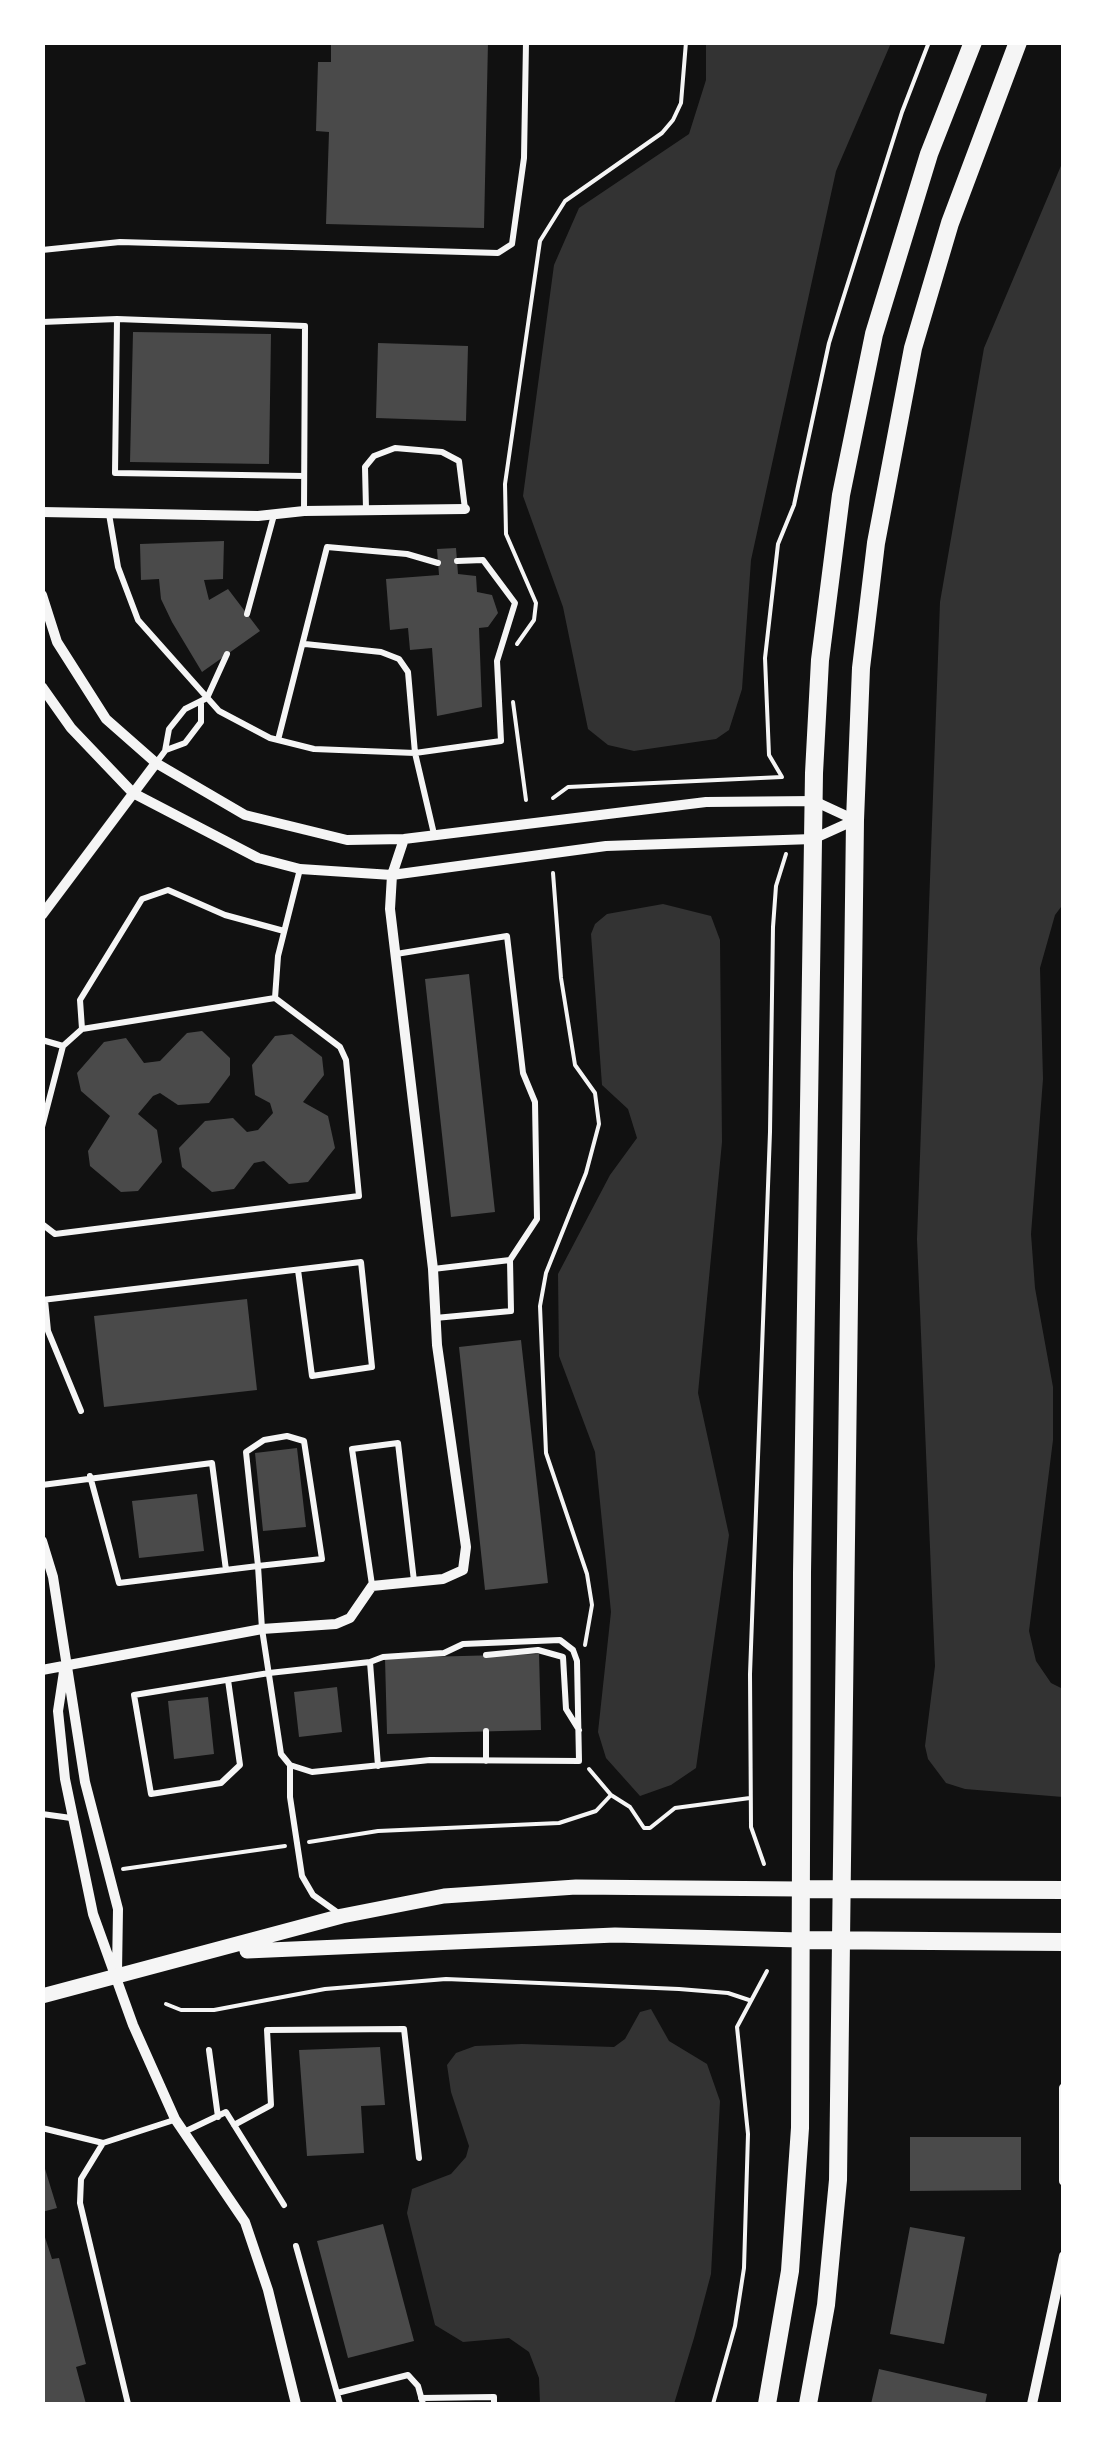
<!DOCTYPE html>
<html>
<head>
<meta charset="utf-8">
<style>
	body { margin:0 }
	#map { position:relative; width:1106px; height:2447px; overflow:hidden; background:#111; font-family:"IBM Plex Serif",serif }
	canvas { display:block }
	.frame { position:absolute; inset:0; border:45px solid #fff; pointer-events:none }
</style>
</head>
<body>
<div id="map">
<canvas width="1106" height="2447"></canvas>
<div class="frame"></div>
</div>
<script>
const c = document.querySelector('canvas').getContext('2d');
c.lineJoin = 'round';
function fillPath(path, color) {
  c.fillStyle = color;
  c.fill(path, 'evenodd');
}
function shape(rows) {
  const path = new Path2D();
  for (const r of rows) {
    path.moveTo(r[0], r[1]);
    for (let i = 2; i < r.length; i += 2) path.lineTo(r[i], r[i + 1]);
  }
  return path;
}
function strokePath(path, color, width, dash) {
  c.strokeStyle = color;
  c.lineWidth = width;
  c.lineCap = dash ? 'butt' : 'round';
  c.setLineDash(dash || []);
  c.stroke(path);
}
const water = shape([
	[706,43,891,43,836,171,751,560,742,689,729,730,716,739,634,751,608,745,588,729,563,607,523,496,554,265,579,208,689,134,706,80],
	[1063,161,1064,903,1055,915,1040,968,1043,1079,1031,1234,1035,1288,1053,1387,1053,1440,1029,1631,1036,1661,1051,1683,1063,1689,1063,1797,965,1789,946,1783,928,1759,925,1746,935,1666,917,1239,940,602,984,348],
	[663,904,711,916,720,940,722,1142,698,1393,729,1535,696,1768,671,1785,640,1796,606,1758,598,1732,611,1612,595,1452,559,1356,558,1274,610,1175,637,1138,628,1109,602,1085,591,934,595,924,607,914],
	[651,2009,669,2041,707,2064,720,2101,711,2274,694,2338,674,2404,540,2404,539,2378,529,2352,509,2338,463,2342,435,2325,407,2213,412,2189,451,2174,466,2157,469,2146,451,2092,447,2065,456,2053,475,2046,522,2044,614,2047,625,2039,640,2012]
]);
const building = shape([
	[331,42,488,42,484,228,326,224,329,132,316,131,318,62,331,62],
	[133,332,271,334,269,464,130,462],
	[378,343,468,346,466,421,376,418],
	[224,541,223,579,204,580,209,600,228,589,260,631,202,672,172,622,161,599,159,579,141,580,140,544],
	[456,548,458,574,476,576,477,592,492,595,498,613,488,627,479,628,482,707,437,716,432,648,410,650,408,628,390,630,386,579,439,575,437,549],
	[469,974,495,1212,451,1217,425,979],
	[202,1031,230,1058,230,1075,209,1103,178,1105,160,1093,153,1096,138,1114,157,1130,162,1162,138,1191,121,1192,90,1166,88,1151,110,1116,81,1091,77,1073,104,1042,126,1038,144,1063,160,1061,187,1033],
	[292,1034,322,1057,324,1075,303,1102,328,1116,335,1148,308,1182,289,1184,264,1161,254,1163,234,1189,212,1192,182,1167,179,1148,205,1121,233,1118,247,1132,258,1130,273,1113,270,1103,255,1095,252,1065,275,1036],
	[247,1299,257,1390,104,1407,94,1316],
	[521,1340,548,1583,485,1590,459,1347],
	[297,1448,306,1527,263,1531,255,1453],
	[197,1494,204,1551,139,1558,132,1501],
	[539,1654,541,1730,387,1734,385,1658],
	[337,1687,342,1732,299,1737,294,1692],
	[208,1697,214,1754,174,1759,168,1701],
	[380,2047,385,2105,361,2106,364,2153,307,2156,299,2050],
	[910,2137,1021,2137,1021,2190,910,2191],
	[42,2159,57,2208,42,2212],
	[383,2224,414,2341,348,2358,317,2241],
	[910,2227,965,2237,944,2344,890,2334],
	[42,2228,52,2259,59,2258,86,2364,76,2367,86,2404,42,2404],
	[879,2369,987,2394,985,2404,871,2404]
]);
const path = shape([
	[517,644,534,620,536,603,506,534,505,484,540,241,565,201,662,133,673,120,681,103,686,42],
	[513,702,526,800],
	[782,777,769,755,765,658,778,544,794,505,829,343,902,112,929,42],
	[553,798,568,787,782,777],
	[553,873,561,978,575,1065,595,1093,599,1124,586,1173,546,1273,540,1306,546,1453,587,1574,592,1605,585,1645],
	[589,1769,611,1795],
	[309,1842,378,1831,559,1823,596,1811,611,1795,630,1807,644,1828,650,1828,675,1808,750,1798],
	[764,1864,751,1827,750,1674,770,1132,773,927,776,886,786,854],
	[123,1869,285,1846],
	[166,2004,181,2010,214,2010,325,1989,446,1979,679,1989,728,1993,749,2000],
	[713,2404,735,2326,744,2268,748,2134,737,2027,767,1971]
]);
const service = shape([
	[42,250,120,242,498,253,512,244,524,158,526,42],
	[117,319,115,473,304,476],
	[42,322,117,319,305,326,304,511],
	[366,509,365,467,374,456,395,448,442,452,459,461,465,509],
	[109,514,118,567,138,620,219,711,270,738,314,749,415,753,501,741,497,661,515,603,483,560,457,561],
	[247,614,274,515],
	[305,644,381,652,399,659,408,672,415,753,434,834],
	[278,740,327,547,407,554,438,563],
	[166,750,185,743,201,722,201,704],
	[156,763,165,751,169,729,185,709,207,698,227,654],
	[396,954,507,936,523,1073,535,1102,537,1219,510,1260,433,1269],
	[275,998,278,956,300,869],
	[82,1029,80,1000,142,899,168,890,225,915,284,931],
	[42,1040,63,1046],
	[42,1127,63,1046,82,1029,275,998,340,1047,346,1060,359,1196,55,1234,42,1224],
	[42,1300,361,1262,372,1367,312,1376,298,1270],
	[45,1300,48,1331,81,1411],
	[435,1318,511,1311,510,1260],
	[90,1476,119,1583,258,1566,322,1559,304,1441,287,1436,264,1440,246,1452,258,1566,262,1629,281,1754,290,1765,312,1772,430,1760,579,1761,577,1661,573,1650,560,1640,463,1644,444,1653,383,1657,370,1662],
	[42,1485,212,1463,226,1570],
	[372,1585,352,1449,398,1443,414,1581],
	[486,1655,538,1650,563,1657,566,1709,579,1730],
	[228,1680,240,1765,221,1783,151,1794,134,1695,269,1673,370,1662,378,1766],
	[486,1761,486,1731],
	[290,1766,290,1797,302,1876,313,1895,341,1915],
	[42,1814,71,1818],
	[209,2050,218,2117],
	[234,2125,271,2105,267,2030,404,2029,419,2158],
	[42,2128,103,2143],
	[184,2132,226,2112,284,2205],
	[296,2246,340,2404],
	[337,2393,408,2375,418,2386,423,2404],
	[421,2398,494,2397,494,2404],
	[128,2404,80,2203,81,2179,103,2143,174,2120]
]);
const minor = shape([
	[42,512,258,516,304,511,465,509],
	[42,595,57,642,106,719,156,763,245,815,347,840,404,839,706,802,814,801,855,820],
	[42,687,71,728,133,793,258,858,300,869,392,875,606,846,813,839,855,820],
	[42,915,156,763],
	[42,1541,53,1577,85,1782,118,1909,117,1972],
	[65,1665,58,1711,65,1779,93,1914,133,2025,175,2119,245,2222,268,2290,296,2404],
	[42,1670,262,1629,336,1624,350,1618,372,1586,443,1579,463,1570,466,1547,437,1345,433,1269,390,909,392,875,404,839],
	[1064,2088,1064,2181],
	[1032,2404,1064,2256]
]);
const tertiary = shape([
	[247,1951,615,1935,800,1940],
	[42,1996,342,1916,444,1896,576,1887,799,1889]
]);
const secondary = shape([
	[799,1889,1064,1890],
	[800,1940,1064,1942],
	[767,2404,790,2271,800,2128,802,1572,814,773,820,660,841,495,874,334,929,154,973,42],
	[808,2404,826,2305,838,2180,855,820,861,668,876,543,913,348,950,223,1018,42]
]);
fillPath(water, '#333');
fillPath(building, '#4a4a4a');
strokePath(path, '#f5f5f5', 4);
strokePath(service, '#f5f5f5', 6);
strokePath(minor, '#f5f5f5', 10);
strokePath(tertiary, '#f5f5f5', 15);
strokePath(secondary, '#f5f5f5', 18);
</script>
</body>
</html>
